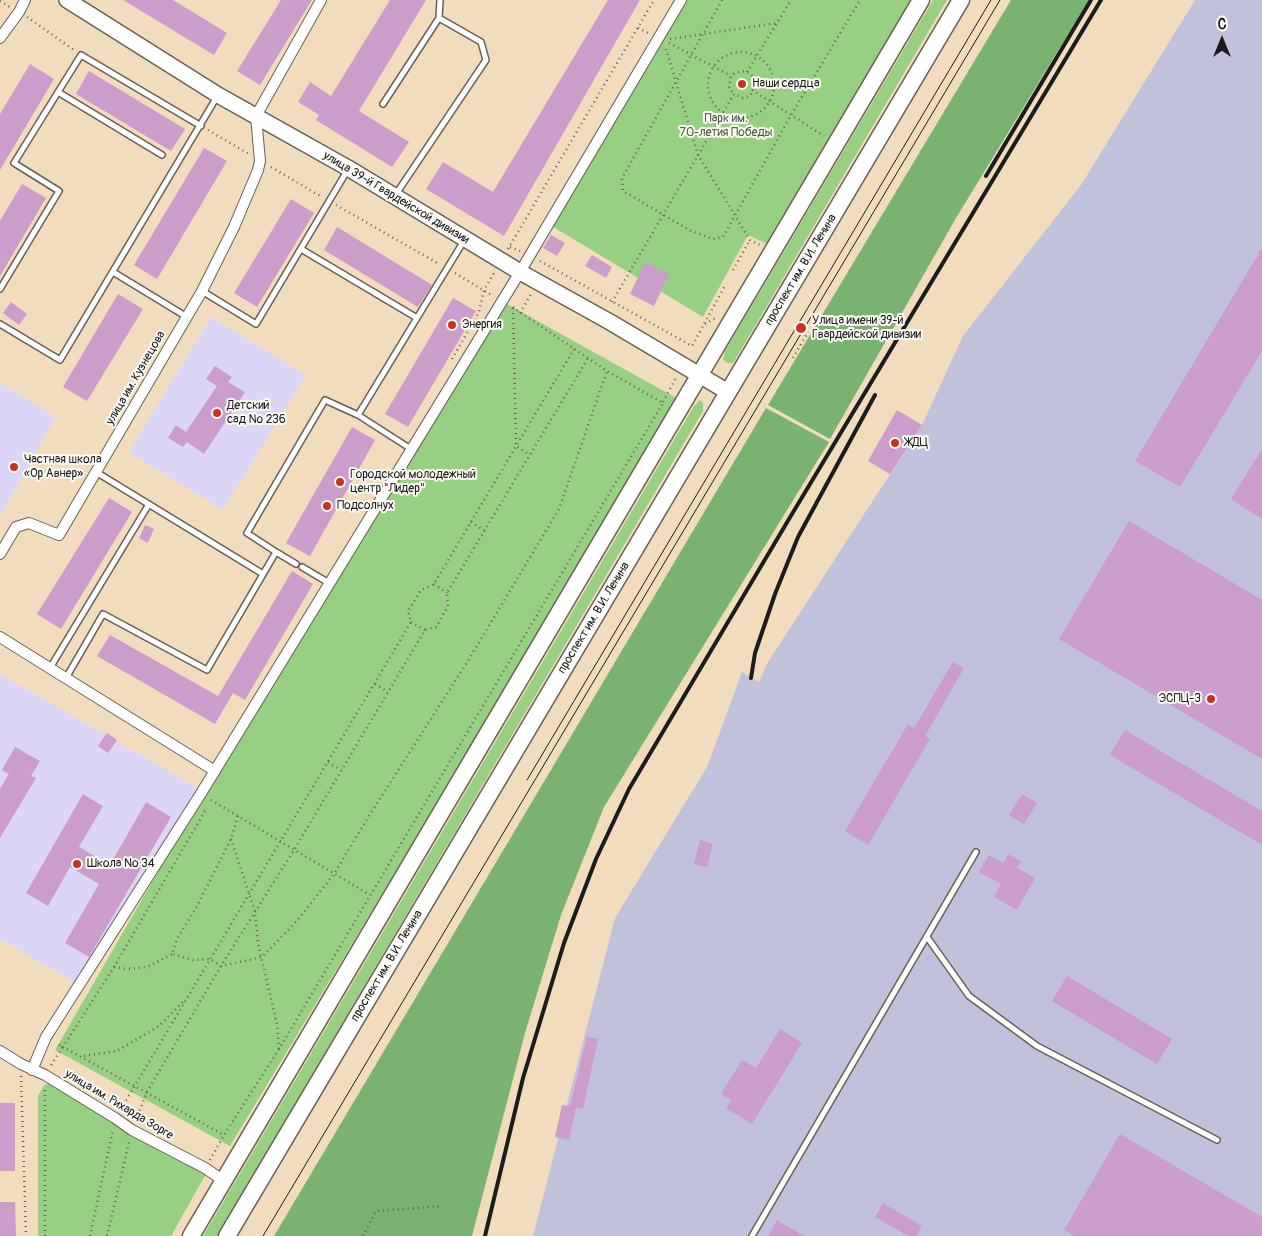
<!DOCTYPE html>
<html>
<head>
<meta charset="utf-8">
<style>
	body { margin:0 }
	#map { position:relative; width:1262px; height:1236px; overflow:hidden; background:#f1ddbd; font-family:Pangolin,sans-serif }
	canvas { display:block }
	.north { position:absolute; left:1197px; top:15px; width:50px; height:50px; -webkit-text-stroke:4px #fdfcf7; paint-order:stroke; rotate:0deg; font-size:14px; font-weight:700; line-height:20px; text-align:center; color:#1c1c1c }
	.north::after { content:''; display:block; margin:auto; width:18px; height:22px; background:#1c1c1c; clip-path:polygon(50% 0,100% 100%,50% 72%,0 100%) }
</style>
</head>
<body>
<div id="map">
<canvas width="1262" height="1236"></canvas>
<div class="north">С</div>
</div>
<script>
const c = document.querySelector('canvas').getContext('2d');
c.lineJoin = 'round';
function fillPath(path, color) {
  c.fillStyle = color;
  c.fill(path, 'evenodd');
}
function shape(rows) {
  const path = new Path2D();
  for (const r of rows) {
    if (r.length === 3) {
      path.moveTo(r[0] + r[2], r[1]);
      path.arc(r[0], r[1], r[2], 0, 2 * Math.PI);
      continue;
    }
    path.moveTo(r[0], r[1]);
    for (let i = 2; i < r.length; i += 2) path.lineTo(r[i], r[i + 1]);
  }
  return path;
}
function strokePath(path, color, width, dash) {
  c.strokeStyle = color;
  c.lineWidth = width;
  c.lineCap = dash ? 'butt' : 'round';
  c.setLineDash(dash || []);
  c.stroke(path);
}
function label(font, color, halo, rows, align = 'center') {
  c.font = font + ' Pangolin,sans-serif';
  c.lineWidth = 4;
  c.setLineDash([]);
  c.textBaseline = 'middle';
  c.strokeStyle = halo;
  c.fillStyle = color;
  for (const [text, x, y, turn = 0] of rows) {
    c.save();
    c.translate(x, y);
    c.rotate((+turn || 0) * Math.PI / 180);
    c.textAlign = isNaN(turn) ? turn : align;
    if (halo) c.strokeText(text, 0, 0);
    c.fillText(text, 0, 0);
    c.restore();
  }
}
const built = shape([
	[211,317,306,375,223,510,129,452],
	[0,383,56,417,0,516],
	[0,674,198,788,83,987,0,939]
]);
const industrial = shape([
	[1195,0,1262,0,1262,1236,533,1236,615,918,707,767,742,672,759,682,768,662,922,425,963,336,1081,185]
]);
const green = shape([
	[684,0,915,0,772,246,748,235,703,317,550,225],
	[933,0,947,0,738,355,733,363,727,363,723,360,725,351],
	[507,304,680,400,230,1146,55,1050,215,773],
	[700,400,703,403,703,411,217,1236,203,1236,694,406],
	[58,1081,76,1087,206,1174,171,1236,38,1236,38,1096,44,1085]
]);
const forest = shape([
	[1011,0,1089,0,956,218,830,439,768,405],
	[766,408,829,442,604,807,561,915,525,1033,472,1236,274,1236]
]);
const building = shape([
	[123,0,173,0,227,33,214,55],
	[281,0,312,0,260,85,237,71],
	[390,0,426,0,359,111,409,142,392,167,316,120,319,115,298,102,310,82,331,96],
	[608,0,640,0,504,236,426,189,443,162,493,192],
	[30,64,54,79,0,170,0,114],
	[89,71,185,129,171,151,76,94],
	[204,148,227,161,157,279,134,265],
	[22,184,46,198,0,276,0,221],
	[291,199,314,213,257,307,234,293],
	[337,227,432,285,418,307,324,250],
	[551,235,565,243,557,256,543,248],
	[1262,248,1262,351,1180,487,1135,461],
	[592,255,612,267,606,278,585,266],
	[645,262,669,274,654,306,630,294],
	[118,294,143,309,87,401,63,387],
	[453,298,476,311,408,427,385,414],
	[11,302,27,314,19,325,3,313],
	[215,366,232,377,228,382,245,392,204,454,187,442,183,447,168,438,176,425,186,432,217,386,206,379],
	[897,410,922,425,890,474,868,461],
	[352,427,375,440,310,556,286,543],
	[1262,449,1262,519,1231,499],
	[109,498,132,512,61,629,37,614],
	[1129,521,1262,600,1262,759,1059,639],
	[145,525,154,529,148,543,139,538],
	[292,571,313,584,245,700,233,693,215,724,97,656,110,635,218,696],
	[953,662,964,668,925,736,930,739,868,845,845,831,908,724,914,728],
	[1125,730,1262,811,1262,845,1110,755],
	[107,733,117,740,108,753,98,746],
	[15,747,40,761,31,776,36,778,0,838,0,789,9,774,2,770],
	[83,794,103,806,79,847,110,865,146,802,171,817,89,957,65,943,99,884,70,867,48,906,26,893],
	[1022,794,1037,803,1024,824,1009,815],
	[700,840,713,844,707,867,694,864],
	[1008,854,1021,861,1017,868,1035,878,1017,910,994,897,1001,884,979,872,989,855,1003,863],
	[1067,976,1172,1039,1157,1064,1052,1001],
	[780,1029,802,1043,752,1124,726,1108,731,1100,721,1094,742,1060,756,1068],
	[587,1036,598,1039,583,1109,576,1108,569,1140,555,1137,562,1105,570,1106],
	[0,1103,15,1103,15,1171,0,1171],
	[1120,1134,1262,1217,1262,1236,1075,1236,1064,1230],
	[0,1202,15,1202,16,1236,0,1236],
	[883,1203,922,1226,916,1236,908,1236,875,1217],
	[777,1220,804,1236,768,1236]
]);
const path = shape([
	[722,0,622,178,623,191,691,231,713,239,723,237,791,115,860,0],
	[0,1,10,7],
	[27,17,74,50],
	[638,28,648,33],
	[670,39,777,23],
	[669,43,731,76],
	[666,49,698,155,750,240,760,245],
	[741,85,33],
	[747,72,791,0],
	[752,90,824,136],
	[208,130,249,154],
	[271,167,322,197],
	[336,205,439,264],
	[510,247,520,251],
	[508,249,654,0],
	[540,261,692,346,726,284],
	[733,270,750,240],
	[455,273,493,296],
	[612,302,734,94,743,98,750,96,755,85,753,77,750,73,742,71,735,73,731,76,729,88,734,94],
	[513,308,516,446,530,455],
	[520,313,531,294],
	[705,324,717,317],
	[793,358,808,332],
	[452,359,479,312,484,290,494,273],
	[663,402,677,376],
	[471,522,485,531],
	[434,584,447,593],
	[411,622,425,630],
	[375,684,388,692],
	[328,762,341,770],
	[211,800,370,895],
	[205,811,114,967,63,1047,224,1135,279,1049,663,403,607,371,511,306],
	[238,816,231,839,196,908,177,939,172,954,193,960,210,959,221,966,262,957,296,922,334,874,369,816,466,664,559,509,607,371],
	[231,839,255,912,258,943,277,1024,279,1049],
	[114,967,127,969,147,967,172,954],
	[84,1056,117,1051,159,1026,184,1001],
	[51,1065,63,1047,56,1043],
	[21,1076,26,1236],
	[121,1109,411,622,408,611,421,590,434,584,574,349],
	[136,1120,147,1092,221,966,294,850,425,630,436,627,448,606,447,593,588,358],
	[210,1160,224,1135],
	[45,1236,45,1089],
	[90,1236,113,1130],
	[107,1236,129,1142],
	[363,1236,376,1211,442,1206]
]);
const service = shape([
	[58,92,162,155],
	[383,104,439,18],
	[396,194,486,60,481,42,439,18,440,0],
	[301,249,417,318],
	[113,272,187,317],
	[0,289,59,191,14,163,81,55,201,126],
	[202,291,256,324,347,171],
	[0,324,60,360,218,95],
	[358,415,411,449],
	[96,472,263,574],
	[276,552,296,564],
	[302,567,329,583],
	[50,668,149,504],
	[66,678,103,614,207,670,276,552,247,533,325,400,358,415,465,239],
	[927,937,969,996,1037,1046,1217,1140],
	[752,1236,976,852]
]);
const minor = shape([
	[0,38,19,12,25,0],
	[0,554,16,527,29,523,59,535,202,291,234,227,258,170,260,161,256,116,321,0],
	[0,637,215,771],
	[0,1051,21,1064,45,1075,115,1118,132,1130,205,1168,224,1181],
	[32,1070,46,1037,200,795,520,272,681,0]
]);
const secondary = shape([
	[67,0,218,95,348,168,520,272,610,322,728,392]
]);
const primary = shape([
	[191,1236,921,0],
	[227,1236,961,0]
]);
const tram = shape([
	[527,780,991,0],
	[263,1236,1000,0]
]);
const rail = shape([
	[986,176,1091,0],
	[751,678,755,653,775,594,798,537,875,395],
	[485,1236,523,1078,564,943,596,859,629,789,789,519,1101,0]
]);
const markers = [
	[742,84,5,"#c8321e"],
	[452,325,5,"#c8321e"],
	[801,328,6,"#c8321e"],
	[217,413,5,"#c8321e"],
	[895,443,5,"#c8321e"],
	[14,467,5,"#c8321e"],
	[340,482,5,"#c8321e"],
	[327,506,5,"#c8321e"],
	[1211,699,5,"#c8321e"],
	[77,864,5,"#c8321e"]
];
const poiNames = [
	["Наши сердца",752,84],
	["Улица имени 39-й",812,321],
	["Гвардейской дивизии",812,335],
	["Энергия",462,325],
	["Детский",227,406],
	["сад № 236",227,420],
	["ЖДЦ",905,443],
	["Частная школа",24,460],
	["«Ор Авнер»",24,474],
	["Городской молодежный",350,475],
	["центр \"Лидер\"",350,489],
	["Подсолнух",337,506],
	["ЭСПЦ-3",1201,699,"right"],
	["Школа № 34",87,864]
];
const parkNames = [
	["Парк им.",726,119],
	["70-летия Победы",726,133]
];
const streetNames = [
	["улица 39-й Гвардейской дивизии",396,198,31],
	["проспект им. В.И. Ленина",801,270,-59],
	["улица им. Кузнецова",136,378,-60],
	["проспект им. В.И. Ленина",594,618,-59],
	["проспект им. В.И. Ленина",387,966,-59],
	["улица им. Рихарда Зорге",119,1105,31]
];
fillPath(built, '#ddd5f6');
fillPath(industrial, '#c2c1dc');
fillPath(green, '#98d083');
fillPath(forest, '#7ab271');
fillPath(building, '#ca9dcb');
strokePath(service, '#676054', 8);
strokePath(minor, '#676054', 12);
strokePath(secondary, '#676054', 18);
strokePath(primary, '#676054', 19);
strokePath(path, '#676054', 2.5, [1, 4]);
strokePath(service, '#fff', 5);
strokePath(minor, '#fff', 10);
strokePath(secondary, '#fff', 15);
strokePath(primary, '#fff', 16);
strokePath(tram, '#1c1c1c', 1);
strokePath(rail, '#1c1c1c', 4);
for (const [x, y, r, color] of markers) {
  const dot = new Path2D();
  dot.arc(x, y, r, 0, 2 * Math.PI);
  c.fillStyle = color;
  c.fill(dot);
  strokePath(dot, '#fdfcf7', 2);
}
label('12px', '#1c1c1c', '#fdfcf7', poiNames, 'left');
label('12px', '#475b40', '#fdfcf7', parkNames);
label('12px', '#1c1c1c', '#fdfcf7', streetNames);
</script>
</body>
</html>
